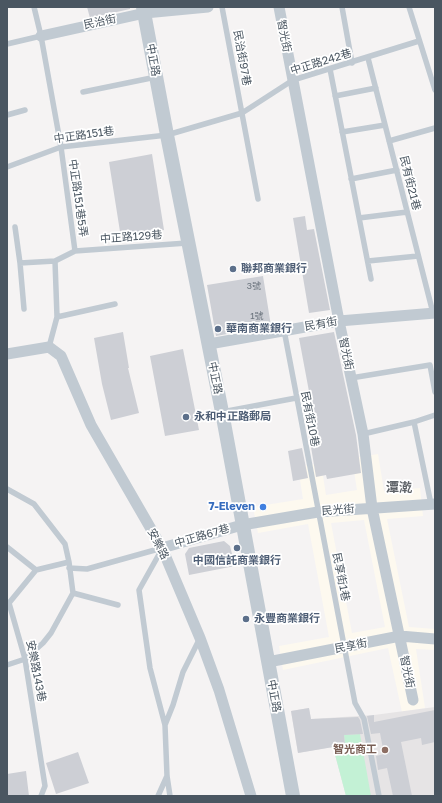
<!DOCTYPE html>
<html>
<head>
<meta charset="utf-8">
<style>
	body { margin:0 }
	#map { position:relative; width:442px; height:803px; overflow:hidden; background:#f5f3f3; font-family:"Golos Text",sans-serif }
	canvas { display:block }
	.frame { position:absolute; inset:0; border:8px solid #4a5661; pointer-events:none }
</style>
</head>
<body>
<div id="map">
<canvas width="442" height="803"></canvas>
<div class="frame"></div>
</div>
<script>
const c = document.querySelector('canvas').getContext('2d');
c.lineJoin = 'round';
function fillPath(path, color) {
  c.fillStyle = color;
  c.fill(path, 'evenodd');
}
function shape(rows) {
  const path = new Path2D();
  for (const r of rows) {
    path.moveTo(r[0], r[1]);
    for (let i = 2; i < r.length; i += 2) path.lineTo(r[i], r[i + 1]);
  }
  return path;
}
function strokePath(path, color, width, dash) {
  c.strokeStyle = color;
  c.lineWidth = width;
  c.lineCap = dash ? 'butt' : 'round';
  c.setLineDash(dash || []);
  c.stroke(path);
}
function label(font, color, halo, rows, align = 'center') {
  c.font = font + ' "Golos Text","Noto Sans TC",sans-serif';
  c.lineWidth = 3.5;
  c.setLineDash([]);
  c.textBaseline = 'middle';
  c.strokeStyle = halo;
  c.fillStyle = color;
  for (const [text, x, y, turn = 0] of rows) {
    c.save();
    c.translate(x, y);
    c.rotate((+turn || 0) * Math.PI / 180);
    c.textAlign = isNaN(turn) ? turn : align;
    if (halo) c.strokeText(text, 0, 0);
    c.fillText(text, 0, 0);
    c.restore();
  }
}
const commercial = shape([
	[378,454,384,491,420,488,423,516,387,519,409,627,435,629,435,650,416,649,425,708,402,712,388,648,283,670,279,646,329,637,308,524,258,533,253,507,303,499,298,467,321,463,326,495,357,490,352,458],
	[364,520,385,627,352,633,331,523]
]);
const education = shape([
	[435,707,435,796,346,796,333,747,298,753,291,711,309,708,311,719,374,715]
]);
const green = shape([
	[360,734,371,796,346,796,333,747,345,745,344,735]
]);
const building = shape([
	[87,7,130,7,130,9,90,18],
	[152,154,164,230,121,238,109,162],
	[305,216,307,230,314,229,330,310,309,313,293,218],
	[263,276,271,326,216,336,207,285],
	[123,332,129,368,128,368,139,413,111,420,102,384,94,338],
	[334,332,356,435,361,473,327,479,326,475,316,477,311,447,319,445,299,338],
	[183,349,199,430,165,436,150,356],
	[302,448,308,478,293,481,288,451],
	[224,541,230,546,235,566,189,575,185,554,189,548],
	[309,708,311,719,358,717,360,720,363,734,344,735,345,745,298,753,291,711],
	[435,710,435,742,422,745,421,738,401,742,412,796,393,796,387,768,378,770,376,756,384,754,380,733,371,734,367,716,374,715,374,722],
	[78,752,89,783,56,794,46,763],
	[26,771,29,796,7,796,7,774]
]);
const service = shape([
	[34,7,41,36,61,147,75,251],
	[222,7,258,199],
	[342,7,352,63],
	[409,7,435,90],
	[7,44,41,36],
	[368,58,433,313],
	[330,69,371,279],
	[83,92,156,77],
	[335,96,376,88],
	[7,115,25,110],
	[342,132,385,125],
	[389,141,435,128],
	[7,167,61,147,167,135,242,113,293,80,419,41],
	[351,179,397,170],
	[359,218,407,212],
	[15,227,20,263],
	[368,261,418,256],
	[24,309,20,263,55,261],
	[57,317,115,304],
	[284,330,355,703,364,719,379,796],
	[49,347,57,317,55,261,75,251,187,243],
	[351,378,430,365,435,392],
	[222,412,296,398],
	[414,422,435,415],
	[363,434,414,422,431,504],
	[7,489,34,504,65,544,69,562,73,593,51,633,43,643,25,659,7,665],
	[7,547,36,570],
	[162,549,139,590,150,668,165,725,167,776,170,796],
	[69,568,87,569,162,548],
	[73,593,118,605],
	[165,725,173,705,183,672,200,638],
	[41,796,45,786,25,659,9,603,36,570,69,562],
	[158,796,167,776]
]);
const minor = shape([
	[279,7,339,321,363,434,372,508,413,700],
	[41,36,145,13,208,7],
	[209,344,339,321,435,313],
	[7,354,49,347,61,356,91,425,162,548,200,638,219,690,251,796],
	[162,548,242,525,318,512,435,504],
	[268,662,400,636,435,639]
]);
const tertiary = shape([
	[143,7,167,135,222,412,293,796]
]);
const markers = [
	[233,269,4,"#5c6f8a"],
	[218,329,4,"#5c6f8a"],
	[186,417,4,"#5c6f8a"],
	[263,507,4,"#3f7fe0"],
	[237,548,4,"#5c6f8a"],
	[246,619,4,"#5c6f8a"],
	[385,750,4,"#8d6e63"]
];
const numberNames = [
	["3號",254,286],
	["1號",257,316]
];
const streetNames = [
	["民治街",100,22,-12],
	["智光街",284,36,79],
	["民治街97巷",242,58,80],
	["中正路",153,60,80],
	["中正路242巷",321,62,-17],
	["中正路151巷",84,135,-8],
	["民有街21巷",410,183,76],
	["中正路151巷5弄",78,198,82],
	["中正路129巷",131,237,-4],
	["民有街",321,324,-10],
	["智光街",346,354,78],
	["中正路",215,378,79],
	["民有街10巷",310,419,79],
	["民光街",338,510,-4],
	["中正路67巷",202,536,-16],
	["安樂路",158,544,63],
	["民享街1巷",341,577,79],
	["民享街",351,646,-11],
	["安樂路143巷",36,671,79],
	["智光街",407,672,78],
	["中正路",274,696,80]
];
const serviceNames = [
	["聯邦商業銀行",241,269],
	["華南商業銀行",226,329],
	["永和中正路郵局",194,417],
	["中國信託商業銀行",237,561,"center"],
	["永豐商業銀行",254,619]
];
const shopNames = [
	["7-Eleven",255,507]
];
const educationNames = [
	["智光商工",377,750]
];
const quarterNames = [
	["潭漧",399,488]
];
fillPath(commercial, '#fdf9ef');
fillPath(education, '#e6e4e5');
fillPath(green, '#c3f1d5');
fillPath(building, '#cdcfd5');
strokePath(service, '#c1cad2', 5.5);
strokePath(minor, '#c1cad2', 11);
strokePath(tertiary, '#c1cad2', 14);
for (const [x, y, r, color] of markers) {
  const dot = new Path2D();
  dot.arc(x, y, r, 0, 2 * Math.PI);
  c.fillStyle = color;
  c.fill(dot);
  strokePath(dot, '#fff', 1.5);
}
label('9px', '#6b747e', null, numberNames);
label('11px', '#4a5661', '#fff', streetNames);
label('bold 11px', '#4e5e75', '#fff', serviceNames, 'left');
label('bold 11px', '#366cbe', '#fff', shopNames, 'right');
label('bold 11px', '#785e54', '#fff', educationNames, 'right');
label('bold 13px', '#5f6368', '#fff', quarterNames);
</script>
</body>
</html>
